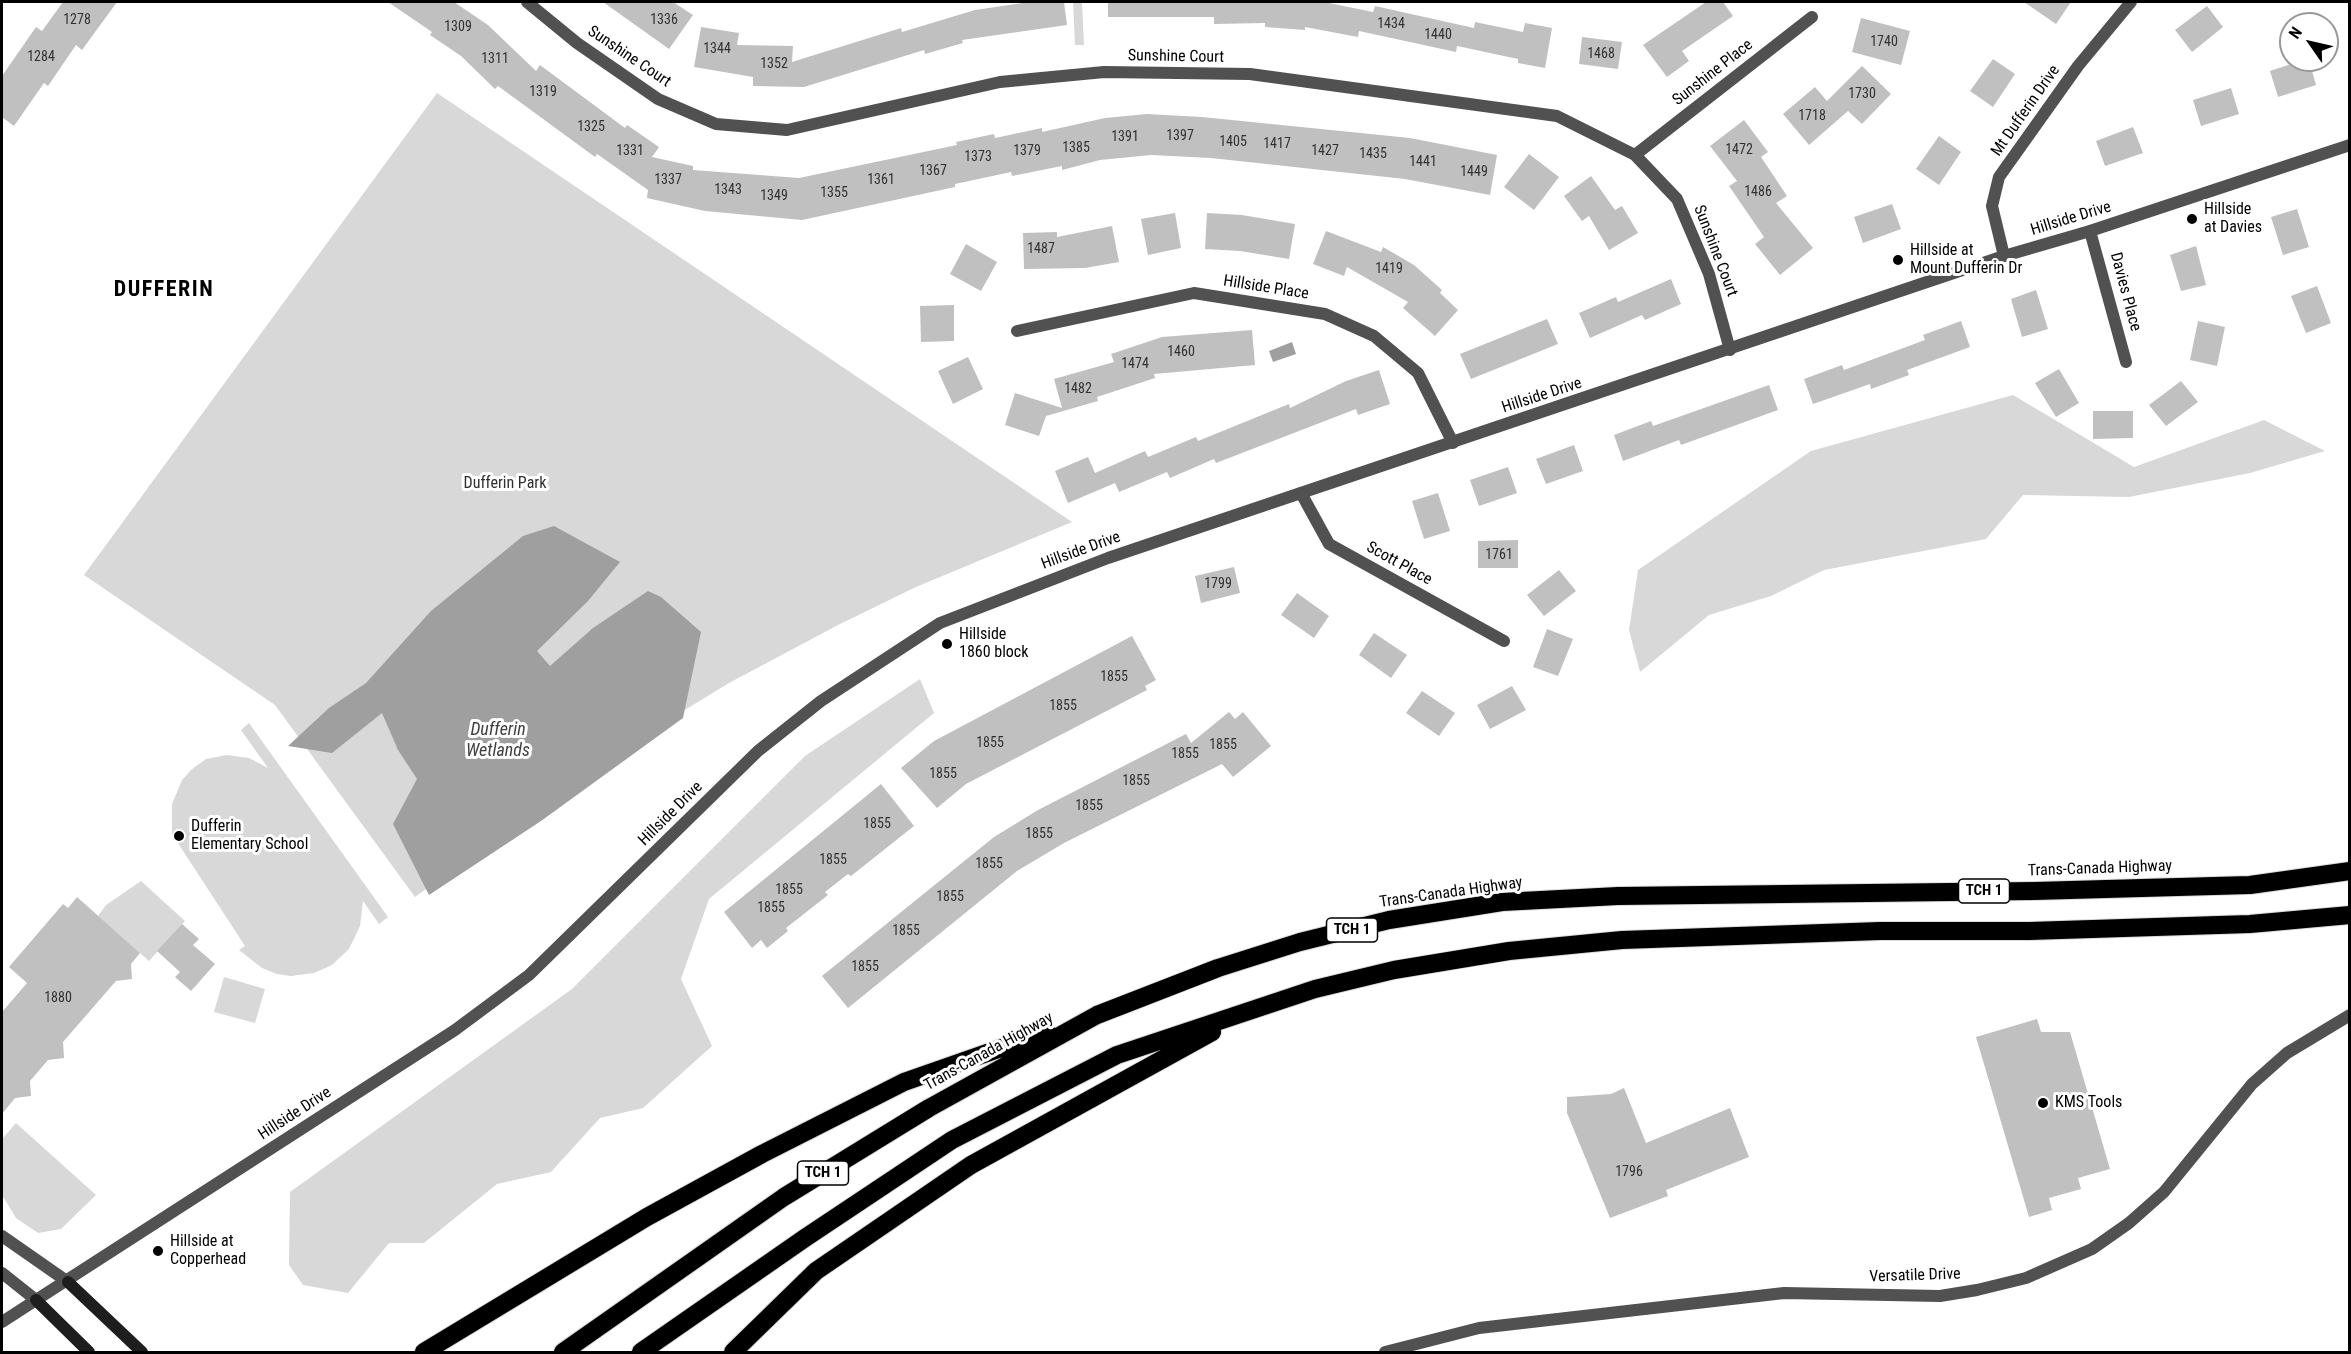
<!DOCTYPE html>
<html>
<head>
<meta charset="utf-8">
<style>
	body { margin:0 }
	#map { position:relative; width:2351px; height:1354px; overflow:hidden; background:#fff; font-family:"Roboto Condensed",sans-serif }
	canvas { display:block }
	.frame { position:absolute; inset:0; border:3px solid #000; pointer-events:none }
	.north { position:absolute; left:2279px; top:12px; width:60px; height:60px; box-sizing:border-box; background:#fff; border:2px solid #999; border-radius:50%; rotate:304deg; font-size:16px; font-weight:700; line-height:24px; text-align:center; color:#000 }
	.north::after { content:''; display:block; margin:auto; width:21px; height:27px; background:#000; clip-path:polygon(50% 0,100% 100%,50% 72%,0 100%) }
</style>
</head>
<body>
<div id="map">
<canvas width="2351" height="1354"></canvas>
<div class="frame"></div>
<div class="north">N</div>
</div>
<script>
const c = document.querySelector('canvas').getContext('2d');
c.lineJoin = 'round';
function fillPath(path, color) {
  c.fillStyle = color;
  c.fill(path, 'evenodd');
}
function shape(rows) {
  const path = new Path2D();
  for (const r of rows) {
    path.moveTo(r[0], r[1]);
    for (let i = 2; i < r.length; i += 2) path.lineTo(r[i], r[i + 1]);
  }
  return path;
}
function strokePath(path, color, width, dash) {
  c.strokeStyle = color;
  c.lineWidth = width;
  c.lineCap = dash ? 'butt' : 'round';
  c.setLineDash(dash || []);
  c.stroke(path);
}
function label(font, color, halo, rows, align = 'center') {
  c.font = font + ' "Roboto Condensed",sans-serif';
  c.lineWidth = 6;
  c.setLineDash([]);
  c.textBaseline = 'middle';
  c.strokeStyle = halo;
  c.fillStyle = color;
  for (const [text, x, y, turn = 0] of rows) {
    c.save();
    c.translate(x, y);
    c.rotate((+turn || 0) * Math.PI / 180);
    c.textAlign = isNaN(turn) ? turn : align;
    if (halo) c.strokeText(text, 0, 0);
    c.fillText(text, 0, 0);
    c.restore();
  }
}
const green = shape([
	[1073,2,1082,2,1084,45,1075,45],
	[437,93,1072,522,916,587,840,624,729,683,621,749,415,897,275,705,84,575],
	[2013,395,2134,467,2264,420,2325,451,2250,473,2129,497,2023,495,1986,539,1824,570,1771,596,1709,615,1640,672,1629,630,1638,570,1811,451],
	[920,679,934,713,709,899,681,979,712,1046,643,1108,600,1118,551,1172,497,1184,424,1243,389,1243,348,1293,303,1285,289,1265,290,1192,572,989,805,756],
	[249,723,388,917,379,924,363,901,360,926,349,949,332,965,314,973,291,976,277,974,262,968,239,950,245,946,172,834,172,804,182,780,192,769,206,759,227,755,249,758,268,768,241,730],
	[141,881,185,921,149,961,98,916,106,905],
	[224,977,265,989,255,1023,214,1012],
	[16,1123,96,1195,61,1229,38,1233,16,1218,2,1195,2,1139]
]);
const water = shape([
	[1292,342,1296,354,1273,362,1269,351],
	[554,526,620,562,588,601,537,651,550,666,593,628,648,591,661,597,701,632,683,718,541,821,429,895,393,824,417,779,398,750,382,713,332,753,288,746,329,708,366,683,431,611,523,536]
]);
const building = shape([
	[63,2,117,2,82,50,76,45,48,86,44,83,14,126,2,117,2,76,36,27,42,31],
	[388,2,454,2,488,25,536,71,540,65,625,128,627,125,659,147,652,157,693,166,693,170,799,178,957,145,956,142,994,134,995,138,1042,128,1042,132,1105,118,1147,114,1202,117,1410,138,1497,155,1490,195,1405,179,1211,158,1151,155,1100,160,1062,170,1062,166,1012,176,1011,172,955,184,955,187,802,220,705,211,647,198,648,190,597,154,595,157,498,86,495,89,461,56,430,35,432,32],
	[603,2,673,2,693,15,669,49],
	[1029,2,1064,2,1067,25,962,40,963,43,925,54,924,50,804,87,753,86,753,77,694,67,701,27,739,33,737,45,793,46,792,62,901,28,902,32,975,10],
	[1108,2,1324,2,1373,12,1375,6,1474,28,1475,22,1523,32,1525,23,1552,28,1545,68,1518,63,1518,59,1457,46,1456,52,1359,31,1358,37,1305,27,1305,30,1265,27,1265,23,1214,24,1214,17,1108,17],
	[1706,2,1723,2,1733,16,1682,51,1689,61,1667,77,1643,45],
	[2024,2,2071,2,2056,24],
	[2207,6,2223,27,2192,52,2175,30],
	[1861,18,1910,31,1901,65,1852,52],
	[1582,37,1622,42,1618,69,1579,64],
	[1993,59,2015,74,1993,107,1970,91],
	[2303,60,2309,60,2316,85,2278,97,2270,71],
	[1862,66,1891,94,1862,124,1848,111,1809,145,1783,114,1815,87,1827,101],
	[2231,88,2239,114,2201,126,2193,100],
	[1744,120,1768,152,1761,157,1787,196,1776,203,1813,248,1780,275,1755,244,1764,237,1729,186,1737,181,1710,146],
	[2133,127,2143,153,2105,166,2096,141],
	[1939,136,1961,152,1939,185,1916,169],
	[1529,154,1559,177,1534,210,1504,187],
	[1591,176,1615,210,1622,206,1638,233,1609,250,1589,216,1582,221,1564,196],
	[1892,204,1901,229,1863,243,1854,217],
	[2297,209,2309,247,2283,255,2271,217],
	[1175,213,1181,248,1148,255,1141,219],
	[1207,213,1242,215,1295,224,1289,259,1240,251,1205,249],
	[1112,226,1119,262,1085,268,1024,269,1023,233,1057,232,1057,237],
	[1326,231,1381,252,1383,247,1414,265,1442,290,1440,293,1458,310,1435,336,1403,308,1408,302,1347,267,1344,276,1313,264],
	[966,244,997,262,981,291,950,274],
	[2196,246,2206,285,2181,291,2170,255],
	[1671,279,1681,304,1645,320,1642,315,1590,338,1579,313,1616,297,1618,302],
	[2317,286,2331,323,2306,333,2291,296],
	[2036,290,2048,329,2022,337,2011,299],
	[954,305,954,341,921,342,920,306],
	[1547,319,1558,344,1471,379,1460,354],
	[1961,321,1970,347,1907,370,1909,375,1871,389,1870,384,1813,404,1804,379,1842,365,1844,370,1925,340,1923,335],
	[2198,321,2225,327,2217,366,2190,360],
	[1252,330,1255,365,1154,374,1155,378,1097,397,1098,401,1046,416,1039,436,1005,425,1015,393,1062,408,1054,379,1114,362,1111,354,1162,337],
	[968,357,983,389,953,404,938,371],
	[2059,369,2079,403,2056,417,2035,383],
	[1379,370,1390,404,1358,415,1356,409,1216,463,1214,459,1170,478,1167,472,1119,492,1115,483,1068,503,1055,471,1088,457,1095,473,1145,451,1148,457,1196,437,1198,441,1289,404,1290,408,1346,381],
	[2181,381,2198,402,2166,426,2149,405],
	[1769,385,1778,410,1681,445,1679,440,1623,461,1614,435,1651,421,1653,426],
	[2093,411,2133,411,2133,438,2093,439],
	[1574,445,1583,471,1546,484,1536,459],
	[1508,467,1517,493,1479,506,1470,480],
	[1438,493,1450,531,1424,539,1412,501],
	[1518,540,1518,568,1478,568,1478,541],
	[1234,567,1240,593,1201,603,1195,576],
	[1559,570,1576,591,1544,616,1527,595],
	[1297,593,1329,616,1314,638,1281,615],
	[1547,629,1573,639,1558,676,1533,667],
	[1374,633,1407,655,1391,678,1359,655],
	[1132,636,1156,680,1145,686,1147,690,966,784,937,808,901,768,934,741],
	[1512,686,1526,710,1490,729,1477,705],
	[1422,691,1455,713,1439,736,1406,713],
	[1229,712,1235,719,1243,712,1271,746,1233,777,1222,764,1064,843,1017,871,848,1008,822,976,994,837,1038,810,1186,734,1191,743],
	[881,784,914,826,851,876,848,874,825,892,828,895,786,928,788,931,767,948,761,940,752,948,724,912],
	[77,897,140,953,131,964,132,979,116,981,63,1042,64,1058,48,1060,30,1081,31,1096,15,1098,2,1114,2,1012,27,983,9,967,63,904,68,908],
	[182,924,199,939,193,945,215,964,191,991,175,977,180,972,157,951],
	[2037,1019,2041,1032,2070,1032,2110,1169,2078,1178,2081,1189,2049,1198,2052,1210,2029,1217,1976,1037],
	[1624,1088,1646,1143,1730,1108,1749,1157,1666,1190,1668,1196,1610,1218,1567,1113,1567,1097,1611,1094]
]);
const minor = shape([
	[527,2,577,43,658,99,716,124,787,130,1000,82,1104,72,1250,74,1557,116,1635,155,1677,199,1709,274,1730,350],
	[1635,155,1812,17],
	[2090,231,2126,362],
	[2004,256,1992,206,1999,177,2078,66,2131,2],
	[1017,331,1194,293,1325,314,1374,336,1418,373,1453,443],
	[1301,493,1329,544,1504,641],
	[2,1322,36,1300]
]);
const tertiary = shape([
	[2,1236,68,1282],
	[2,1273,36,1300,455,1030,529,975,758,751,821,701,940,623,1108,558,2004,256,2090,231,2350,145],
	[1385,1352,1479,1328,1784,1293,1940,1296,1977,1290,2026,1278,2092,1249,2129,1223,2164,1192,2252,1084,2287,1053,2350,1015]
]);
const secondary = shape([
	[68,1282,142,1352],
	[36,1300,89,1352]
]);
const motorway = shape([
	[424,1352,647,1217,762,1154,904,1082,1047,1032],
	[563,1352,784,1197,929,1108,1097,1015,1218,968,1300,942,1389,920,1502,902,1618,896,2034,891,2250,885,2350,871],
	[641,1352,805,1238,952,1140,1117,1055,1315,989,1394,970,1509,951,1622,940,1880,931,2029,931,2250,924,2350,915],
	[733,1352,816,1271,971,1165,1212,1032]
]);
const markers = [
	[2192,219,6,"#000"],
	[1898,260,6,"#000"],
	[947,644,6,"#000"],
	[179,836,6,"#000"],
	[2043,1103,6,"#000"],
	[158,1251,6,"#000"]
];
const numberNames = [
	["1278",77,20],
	["1336",664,20],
	["1434",1391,24],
	["1309",458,27],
	["1440",1438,35],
	["1740",1884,42],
	["1344",717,49],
	["1468",1601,54],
	["1284",41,57],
	["1311",495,59],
	["1352",774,64],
	["1319",543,92],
	["1730",1862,94],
	["1718",1812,116],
	["1325",591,127],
	["1397",1180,136],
	["1391",1125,137],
	["1405",1233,142],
	["1417",1277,144],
	["1385",1076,148],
	["1472",1739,150],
	["1331",630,151],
	["1379",1027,151],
	["1427",1325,151],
	["1435",1373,154],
	["1373",978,157],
	["1441",1423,162],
	["1367",933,171],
	["1449",1474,172],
	["1337",668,180],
	["1361",881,180],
	["1343",728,190],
	["1486",1758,192],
	["1355",834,193],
	["1349",774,196],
	["1487",1041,249],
	["1419",1389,269],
	["1460",1181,352],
	["1474",1135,364],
	["1482",1078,389],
	["1761",1499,555],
	["1799",1218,584],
	["1855",1114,677],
	["1855",1063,706],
	["1855",990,743],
	["1855",1223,745],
	["1855",1185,754],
	["1855",943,774],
	["1855",1136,781],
	["1855",1089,806],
	["1855",877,824],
	["1855",1039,834],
	["1855",833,860],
	["1855",989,864],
	["1855",789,890],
	["1855",950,897],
	["1855",771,908],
	["1855",906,931],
	["1855",865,967],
	["1880",58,998],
	["1796",1629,1172]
];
const shields = [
	[1984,891,51],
	[1352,930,51],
	[823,1173,51]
];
const shieldNames = [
	["TCH 1",1984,891],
	["TCH 1",1352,930],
	["TCH 1",823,1173]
];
const streetNames = [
	["Sunshine Court",629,57,34],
	["Sunshine Court",1176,57,1],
	["Sunshine Place",1713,73,-38],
	["Mt Dufferin Drive",2026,111,-55],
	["Hillside Drive",2071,219,-17],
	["Sunshine Court",1715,251,69],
	["Hillside Place",1266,288,9],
	["Davies Place",2125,292,75],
	["Hillside Drive",1542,396,-18],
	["Hillside Drive",1081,551,-20],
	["Scott Place",1399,564,29],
	["Hillside Drive",671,814,-45],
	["Trans-Canada Highway",2100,869,-2],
	["Trans-Canada Highway",1451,893,-8],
	["Trans-Canada Highway",989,1052,-29],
	["Hillside Drive",295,1114,-33],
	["Versatile Drive",1915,1276,-2]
];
const poiNames = [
	["Hillside",2204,210],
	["at Davies",2204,228],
	["Hillside at",1910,251],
	["Mount Dufferin Dr",1910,269],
	["Hillside",959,635],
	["1860 block",959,653],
	["Dufferin",191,827],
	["Elementary School",191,845],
	["KMS Tools",2055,1103],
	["Hillside at",170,1242],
	["Copperhead",170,1260]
];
const parkNames = [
	["Dufferin Park",505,484]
];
const waterNames = [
	["Dufferin",498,730],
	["Wetlands",498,751]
];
const districtNames = [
	["DUFFERIN",164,290]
];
fillPath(green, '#d8d8d8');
fillPath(water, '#9f9f9f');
fillPath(building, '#c0c0c0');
strokePath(motorway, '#dbdbdb', 20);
strokePath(minor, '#515151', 12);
strokePath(tertiary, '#515151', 12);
strokePath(secondary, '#1e1e1e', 12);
strokePath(motorway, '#000', 18);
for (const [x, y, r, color] of markers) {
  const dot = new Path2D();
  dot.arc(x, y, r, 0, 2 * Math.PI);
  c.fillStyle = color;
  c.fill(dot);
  strokePath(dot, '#fff', 2);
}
label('14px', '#303030', null, numberNames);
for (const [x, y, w] of shields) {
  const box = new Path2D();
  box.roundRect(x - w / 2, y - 12, w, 24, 4.5);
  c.fillStyle = '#fff';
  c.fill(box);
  strokePath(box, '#000', 1.5);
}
label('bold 15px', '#000', null, shieldNames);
label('16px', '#000', '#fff', streetNames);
label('16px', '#000', '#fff', poiNames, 'left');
label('16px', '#2f2f2f', '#fff', parkNames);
label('italic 18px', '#404040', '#fff', waterNames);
c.letterSpacing = '1.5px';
label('bold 22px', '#000', '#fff', districtNames);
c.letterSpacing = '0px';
</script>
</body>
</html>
